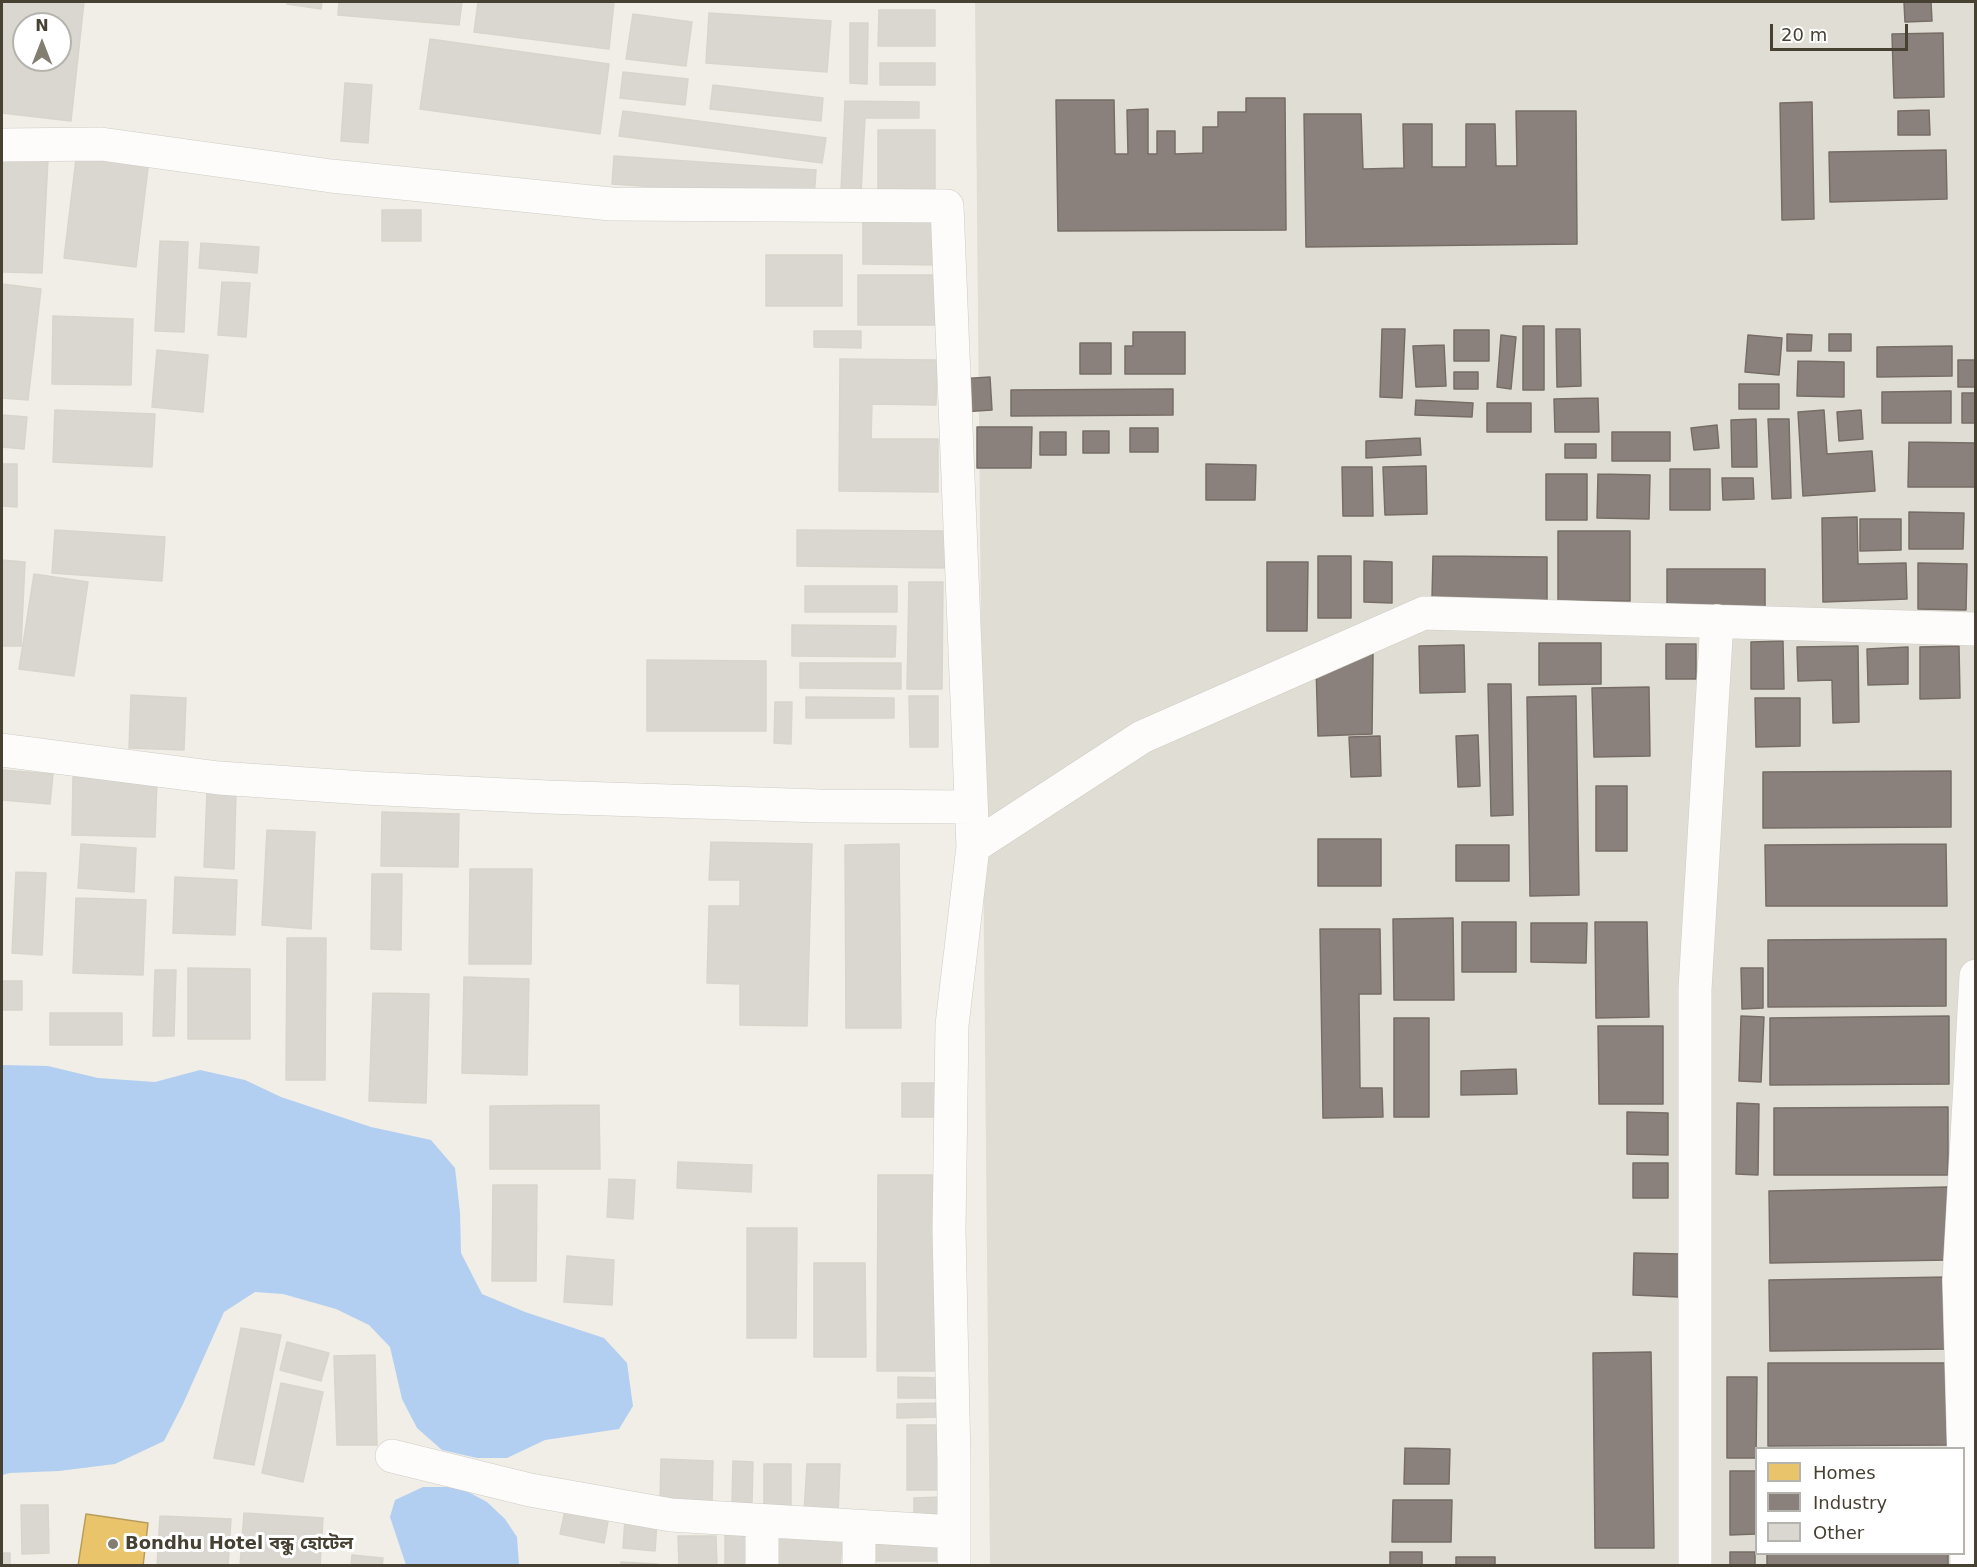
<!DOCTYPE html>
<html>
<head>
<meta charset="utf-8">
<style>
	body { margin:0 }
	#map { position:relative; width:1977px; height:1567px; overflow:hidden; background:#f0eee6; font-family:"DejaVu Sans",sans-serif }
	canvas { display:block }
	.frame { position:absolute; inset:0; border:3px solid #464133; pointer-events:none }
	.legend { position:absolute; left:1755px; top:1447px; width:210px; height:108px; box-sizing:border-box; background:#fff; border:2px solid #b5b3ad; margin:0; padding:8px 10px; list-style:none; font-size:18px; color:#464133 }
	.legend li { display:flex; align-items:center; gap:12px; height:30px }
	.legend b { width:30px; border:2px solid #b5b3ad }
	.north { position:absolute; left:12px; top:12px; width:60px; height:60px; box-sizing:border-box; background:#fff; border:2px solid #b5b3ad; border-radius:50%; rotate:0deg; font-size:16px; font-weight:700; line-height:24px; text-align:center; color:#464133 }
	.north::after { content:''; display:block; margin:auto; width:21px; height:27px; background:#827e72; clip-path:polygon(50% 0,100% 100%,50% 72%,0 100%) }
	.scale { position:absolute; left:1770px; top:24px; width:138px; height:27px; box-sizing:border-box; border:3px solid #464133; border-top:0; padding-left:8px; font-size:18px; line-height:21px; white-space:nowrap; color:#464133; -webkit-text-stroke:4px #fff; paint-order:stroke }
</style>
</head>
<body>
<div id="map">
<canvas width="1977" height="1567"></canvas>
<div class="frame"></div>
<ul class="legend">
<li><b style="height:16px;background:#e9c46a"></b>Homes</li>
<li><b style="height:16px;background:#8a817c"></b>Industry</li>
<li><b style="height:16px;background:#d9d7cf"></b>Other</li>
</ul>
<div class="north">N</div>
<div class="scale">20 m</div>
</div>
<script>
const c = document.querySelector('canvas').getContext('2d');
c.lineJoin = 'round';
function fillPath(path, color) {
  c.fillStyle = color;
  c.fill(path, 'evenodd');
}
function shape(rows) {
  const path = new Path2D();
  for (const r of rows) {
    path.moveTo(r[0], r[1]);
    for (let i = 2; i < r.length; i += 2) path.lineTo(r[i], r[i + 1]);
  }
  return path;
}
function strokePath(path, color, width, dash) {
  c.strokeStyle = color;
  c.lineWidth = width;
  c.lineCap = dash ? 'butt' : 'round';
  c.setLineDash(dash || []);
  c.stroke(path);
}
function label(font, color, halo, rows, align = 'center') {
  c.font = font + ' "DejaVu Sans","Noto Sans Bengali",sans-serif';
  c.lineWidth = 6;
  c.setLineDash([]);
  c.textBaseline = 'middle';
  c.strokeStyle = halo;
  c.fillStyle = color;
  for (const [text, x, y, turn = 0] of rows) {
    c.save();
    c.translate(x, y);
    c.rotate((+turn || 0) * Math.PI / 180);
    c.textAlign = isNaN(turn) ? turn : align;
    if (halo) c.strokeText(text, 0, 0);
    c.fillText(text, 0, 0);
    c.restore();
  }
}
const industrial = shape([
	[975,2,1975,2,1975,1565,990,1565],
	[1756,1448,1964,1448,1964,1554,1756,1554]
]);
const water = shape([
	[2,1065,48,1066,98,1078,155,1082,200,1070,245,1080,281,1097,371,1127,431,1140,455,1168,460,1213,461,1253,482,1294,525,1312,604,1338,627,1363,633,1406,619,1429,545,1440,507,1458,477,1458,442,1450,417,1428,402,1399,390,1347,369,1325,336,1309,283,1294,255,1292,224,1312,183,1404,164,1441,115,1464,59,1471,10,1473,2,1475],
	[423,1487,459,1487,487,1502,505,1519,517,1537,519,1565,406,1565,390,1517,395,1500]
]);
const homes = shape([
	[86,1514,148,1523,143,1566,78,1566,86,1514]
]);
const industry = shape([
	[1904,2,1931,2,1932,21,1905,22,1904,2],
	[1943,33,1944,97,1894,98,1892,34,1943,33],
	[1246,98,1285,98,1286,230,1058,231,1056,100,1114,100,1115,154,1128,154,1127,110,1148,109,1148,154,1157,154,1157,131,1175,131,1175,154,1203,153,1203,127,1218,127,1218,112,1246,112,1246,98],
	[1812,102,1814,219,1782,220,1780,103,1812,102],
	[1929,110,1930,135,1898,135,1898,111,1929,110],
	[1516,111,1576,111,1577,244,1306,247,1304,114,1361,114,1363,169,1404,168,1403,124,1432,124,1432,167,1466,167,1466,124,1495,124,1496,166,1517,166,1516,111],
	[1946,150,1947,199,1830,202,1829,152,1946,150],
	[1523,326,1544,326,1544,390,1523,390,1523,326],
	[1382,329,1405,329,1402,398,1380,397,1382,329],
	[1556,329,1580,329,1581,386,1557,387,1556,329],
	[1454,330,1489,330,1489,361,1454,361,1454,330],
	[1133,332,1185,332,1185,374,1125,374,1125,346,1133,346,1133,332],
	[1787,334,1812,335,1811,351,1787,351,1787,334],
	[1829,334,1851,334,1851,351,1829,351,1829,334],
	[1501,335,1516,337,1511,389,1497,387,1501,335],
	[1748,335,1782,338,1779,375,1745,372,1748,335],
	[1080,343,1111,343,1111,374,1080,374,1080,343],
	[1444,345,1446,386,1416,387,1413,346,1444,345],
	[1952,346,1952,376,1877,377,1877,347,1952,346],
	[1958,360,1976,360,1976,387,1958,387,1958,360],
	[1798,361,1844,362,1844,397,1797,396,1798,361],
	[1454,372,1478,372,1478,389,1454,389,1454,372],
	[990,377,992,410,961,412,959,379,990,377],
	[1739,384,1779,384,1779,409,1739,409,1739,384],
	[1173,389,1173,415,1011,416,1011,390,1173,389],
	[1951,391,1951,423,1882,423,1882,392,1951,391],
	[1962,393,1976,393,1976,423,1962,423,1962,393],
	[1598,398,1599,432,1555,432,1554,399,1598,398],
	[1416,400,1473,403,1472,417,1415,415,1416,400],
	[1487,403,1531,403,1531,432,1487,432,1487,403],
	[1824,410,1827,454,1872,451,1875,491,1803,496,1798,412,1824,410],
	[1861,410,1863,439,1839,441,1837,412,1861,410],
	[1756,419,1757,467,1732,467,1731,420,1756,419],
	[1768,419,1789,419,1791,498,1772,499,1768,419],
	[1717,425,1719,448,1694,450,1691,428,1717,425],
	[977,427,1032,427,1031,468,977,468,977,427],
	[1130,428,1158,428,1158,452,1130,452,1130,428],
	[1083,431,1109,431,1109,453,1083,453,1083,431],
	[1040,432,1066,432,1066,455,1040,455,1040,432],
	[1612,432,1670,432,1670,461,1612,461,1612,432],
	[1420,438,1421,455,1366,458,1366,441,1420,438],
	[1909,442,1976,443,1976,487,1908,487,1909,442],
	[1565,444,1596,444,1596,458,1565,458,1565,444],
	[1206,464,1256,465,1255,500,1206,500,1206,464],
	[1426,466,1427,514,1385,515,1383,467,1426,466],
	[1342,467,1372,467,1373,516,1343,516,1342,467],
	[1670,469,1710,469,1710,510,1670,510,1670,469],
	[1546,474,1587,474,1587,520,1546,520,1546,474],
	[1598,474,1650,475,1649,519,1597,518,1598,474],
	[1722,478,1753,478,1754,499,1723,500,1722,478],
	[1909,512,1964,513,1963,549,1909,549,1909,512],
	[1857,517,1858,564,1906,563,1907,599,1823,602,1822,518,1857,517],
	[1860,519,1901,519,1901,550,1860,551,1860,519],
	[1558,531,1630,531,1630,601,1558,601,1558,531],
	[1318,556,1351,556,1351,618,1318,618,1318,556],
	[1433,556,1547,557,1547,600,1432,599,1433,556],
	[1364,561,1392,562,1392,603,1364,602,1364,561],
	[1267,562,1308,562,1307,631,1267,631,1267,562],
	[1918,563,1967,564,1966,610,1918,609,1918,563],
	[1667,569,1765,569,1765,610,1667,609,1667,569],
	[1783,641,1784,689,1751,689,1751,642,1783,641],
	[1539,643,1601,643,1601,684,1539,685,1539,643],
	[1666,644,1696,644,1696,679,1666,679,1666,644],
	[1464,645,1465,692,1420,693,1419,646,1464,645],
	[1858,646,1859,722,1833,723,1832,680,1798,681,1797,647,1858,646],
	[1959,646,1960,698,1920,699,1920,647,1959,646],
	[1908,647,1908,684,1868,685,1867,649,1908,647],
	[1373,654,1372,734,1318,736,1316,666,1373,654],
	[1488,684,1511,684,1513,815,1491,816,1488,684],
	[1649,687,1650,756,1594,757,1592,688,1649,687],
	[1576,696,1579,895,1530,896,1527,697,1576,696],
	[1755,698,1800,698,1800,746,1756,747,1755,698],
	[1478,735,1480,786,1458,787,1456,736,1478,735],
	[1380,736,1381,776,1351,777,1349,737,1380,736],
	[1951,771,1951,827,1763,828,1763,772,1951,771],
	[1596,786,1627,786,1627,851,1596,851,1596,786],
	[1318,839,1381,839,1381,886,1318,886,1318,839],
	[1946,844,1947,906,1766,906,1765,845,1946,844],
	[1456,845,1509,845,1509,881,1456,881,1456,845],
	[1453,918,1454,1000,1394,1000,1393,919,1453,918],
	[1462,922,1516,922,1516,972,1462,972,1462,922],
	[1595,922,1647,922,1649,1017,1596,1018,1595,922],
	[1531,923,1587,923,1586,963,1531,962,1531,923],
	[1320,929,1380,929,1381,994,1359,994,1360,1088,1382,1088,1383,1117,1323,1118,1320,929],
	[1946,939,1946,1006,1768,1007,1768,940,1946,939],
	[1741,968,1763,968,1763,1008,1742,1009,1741,968],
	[1741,1016,1764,1017,1761,1082,1739,1081,1741,1016],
	[1949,1016,1949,1084,1770,1085,1770,1018,1949,1016],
	[1394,1018,1429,1018,1429,1117,1394,1117,1394,1018],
	[1598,1026,1663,1026,1663,1104,1599,1104,1598,1026],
	[1516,1069,1517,1094,1461,1095,1461,1071,1516,1069],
	[1737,1103,1759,1104,1758,1175,1736,1174,1737,1103],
	[1948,1107,1948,1175,1774,1175,1774,1108,1948,1107],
	[1627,1112,1668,1113,1668,1155,1627,1154,1627,1112],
	[1633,1163,1668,1163,1668,1198,1633,1198,1633,1163],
	[1948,1187,1949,1260,1770,1263,1769,1191,1948,1187],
	[1634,1253,1680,1254,1679,1297,1633,1295,1634,1253],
	[1948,1277,1949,1349,1770,1351,1769,1280,1948,1277],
	[1651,1352,1654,1548,1595,1548,1593,1353,1651,1352],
	[1768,1363,1948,1363,1949,1445,1768,1446,1768,1363],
	[1727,1377,1757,1377,1756,1458,1727,1458,1727,1377],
	[1405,1448,1450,1449,1449,1484,1404,1484,1405,1448],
	[1730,1471,1756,1471,1756,1534,1730,1535,1730,1471],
	[1393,1500,1452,1500,1451,1542,1392,1542,1393,1500],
	[1390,1552,1422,1552,1422,1566,1390,1566,1390,1552],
	[1730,1552,1755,1552,1755,1566,1730,1566,1730,1552],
	[1767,1554,1948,1554,1948,1566,1767,1566,1767,1554],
	[1456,1557,1495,1557,1495,1566,1456,1566,1456,1557]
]);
const building = shape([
	[2,2,84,2,71,121,2,113,2,2],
	[24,24,60,24,60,60,24,60,24,24],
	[287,2,322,2,321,9,287,4,287,2],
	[339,2,462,2,459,25,338,15,339,2],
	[478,2,614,2,609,49,474,32,478,2],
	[879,10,935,10,935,46,878,46,879,10],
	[709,13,831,21,827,72,706,63,709,13],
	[633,14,692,22,686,66,626,59,633,14],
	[850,23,868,23,867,84,850,83,850,23],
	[430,39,609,64,600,134,420,109,430,39],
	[880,63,935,63,935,85,880,85,880,63],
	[623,72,688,79,685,105,620,98,623,72],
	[345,83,372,85,368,143,341,141,345,83],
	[713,85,823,98,821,121,710,109,713,85],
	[845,101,919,102,919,118,865,118,861,192,841,192,845,101],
	[623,111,826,138,822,163,619,136,623,111],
	[878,130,935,130,935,189,878,189,878,130],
	[77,151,149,160,136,267,64,258,77,151],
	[614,156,816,170,814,198,612,184,614,156],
	[2,157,48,159,42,273,2,272,2,157],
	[382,210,421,210,421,241,382,241,382,210],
	[863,220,940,220,940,265,863,264,863,220],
	[160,241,188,242,184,332,155,331,160,241],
	[201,243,259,247,257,273,199,268,201,243],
	[766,255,842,255,842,306,766,306,766,255],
	[858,275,943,275,942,325,858,325,858,275],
	[222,282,250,283,246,337,218,335,222,282],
	[2,284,41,289,28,400,2,398,2,284],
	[53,316,133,319,131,385,52,384,53,316],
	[814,331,861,331,861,348,814,347,814,331],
	[157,350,208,355,203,412,152,407,157,350],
	[840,359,937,360,936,405,872,404,871,439,938,439,938,492,839,491,840,359],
	[55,410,155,414,152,467,53,462,55,410],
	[2,415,27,417,24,449,2,447,2,415],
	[2,464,17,464,17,507,2,506,2,464],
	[55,530,165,537,162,581,52,573,55,530],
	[797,530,949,531,949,568,797,566,797,530],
	[2,560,25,562,21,646,2,646,2,560],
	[34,574,88,582,74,676,19,669,34,574],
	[909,582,943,582,942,689,907,689,909,582],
	[805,586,897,586,897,612,805,612,805,586],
	[792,625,896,626,895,657,792,656,792,625],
	[647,660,766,661,766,731,647,731,647,660],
	[800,663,901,663,901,689,800,688,800,663],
	[131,695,186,698,184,750,129,748,131,695],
	[909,696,938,696,938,747,910,747,909,696],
	[806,697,894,698,894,718,806,718,806,697],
	[775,702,792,702,791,744,774,743,775,702],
	[2,770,53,774,50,804,2,800,2,770],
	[73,777,157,779,155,837,72,835,73,777],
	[207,792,236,792,234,869,204,867,207,792],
	[382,812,459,814,458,867,381,866,382,812],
	[267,830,315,832,311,929,262,925,267,830],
	[711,842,812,844,807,1026,740,1025,740,984,707,983,709,906,740,906,740,880,709,880,711,842],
	[81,844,136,848,134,892,78,888,81,844],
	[899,844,901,1028,846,1028,845,845,899,844],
	[470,869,532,869,531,964,469,964,470,869],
	[16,872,46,873,42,955,12,953,16,872],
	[372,874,402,874,401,950,371,949,372,874],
	[175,877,237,880,235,935,173,933,175,877],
	[76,898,146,900,143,975,73,973,76,898],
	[287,938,326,938,325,1080,286,1080,287,938],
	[188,968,250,969,250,1039,188,1039,188,968],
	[155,970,176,970,174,1036,153,1036,155,970],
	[464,977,529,979,527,1075,462,1073,464,977],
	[2,981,22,981,22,1010,2,1010,2,981],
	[373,993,429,994,426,1103,369,1101,373,993],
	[50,1013,122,1013,122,1045,50,1045,50,1013],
	[902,1083,942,1083,942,1117,902,1117,902,1083],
	[599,1105,600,1169,490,1169,490,1106,599,1105],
	[678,1162,752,1165,751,1192,677,1188,678,1162],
	[878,1175,937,1175,936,1371,877,1371,878,1175],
	[609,1179,635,1180,633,1219,607,1217,609,1179],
	[493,1185,537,1185,536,1281,492,1281,493,1185],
	[747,1228,797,1228,796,1338,747,1338,747,1228],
	[567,1256,614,1260,612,1305,564,1302,567,1256],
	[814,1263,865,1263,866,1357,814,1357,814,1263],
	[241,1328,281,1335,254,1465,214,1458,241,1328],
	[287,1342,329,1353,321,1381,280,1370,287,1342],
	[375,1355,377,1445,337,1445,334,1356,375,1355],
	[898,1377,943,1378,943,1398,898,1398,898,1377],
	[281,1383,323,1392,303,1482,262,1473,281,1383],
	[936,1403,937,1417,897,1418,897,1404,936,1403],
	[907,1425,940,1425,940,1490,907,1490,907,1425],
	[661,1459,713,1461,712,1504,660,1503,661,1459],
	[733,1461,753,1462,752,1503,732,1503,733,1461],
	[764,1464,791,1464,791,1511,764,1511,764,1464],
	[807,1464,840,1464,838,1515,804,1513,807,1464],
	[942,1497,943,1522,914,1522,914,1498,942,1497],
	[21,1505,48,1505,49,1553,22,1554,21,1505],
	[566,1506,609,1516,604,1543,560,1534,566,1506],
	[244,1513,323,1518,320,1566,240,1566,244,1513],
	[160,1516,231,1519,228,1566,157,1566,160,1516],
	[625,1519,657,1522,655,1551,623,1548,625,1519],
	[725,1529,750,1529,750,1566,725,1566,725,1529],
	[778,1530,843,1536,840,1566,776,1566,778,1530],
	[678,1536,716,1536,717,1566,679,1566,678,1536],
	[876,1536,942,1536,942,1561,876,1561,876,1536],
	[2,1553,10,1553,10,1566,2,1566,2,1553],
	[352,1555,383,1558,382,1566,351,1566,352,1555],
	[621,1562,657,1564,657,1566,621,1566,621,1562]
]);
const minor = shape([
	[2,145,101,144,331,176,611,204,947,206,973,847,1142,737,1424,613,1976,629],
	[2,750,219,778,364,788,547,797,820,806,971,807],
	[392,1456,530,1490,671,1515,954,1532],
	[762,1522,762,1566],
	[859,1527,859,1566],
	[954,1566,954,1461,949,1230,952,1025,973,847],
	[1695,1566,1695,989,1717,621],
	[1967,1566,1959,1280,1976,976]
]);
const markers = [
	[113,1544,6,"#827e72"]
];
const poiNames = [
	["Bondhu Hotel বন্ধু হোটেল",125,1544]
];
fillPath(industrial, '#e0ddd4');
fillPath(water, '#b2cff2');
fillPath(homes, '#e9c46a');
strokePath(homes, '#b89d5a', 1.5);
fillPath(industry, '#8a817c');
strokePath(industry, '#766e66', 1.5);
fillPath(building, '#d9d7cf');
strokePath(building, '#d8d5cc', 1.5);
strokePath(minor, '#ceccc4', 34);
strokePath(minor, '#fdfcfb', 33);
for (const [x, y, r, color] of markers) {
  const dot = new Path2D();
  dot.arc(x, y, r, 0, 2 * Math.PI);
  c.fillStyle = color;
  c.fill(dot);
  strokePath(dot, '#fff', 2);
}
label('bold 18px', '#464133', '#fff', poiNames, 'left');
</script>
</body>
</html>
